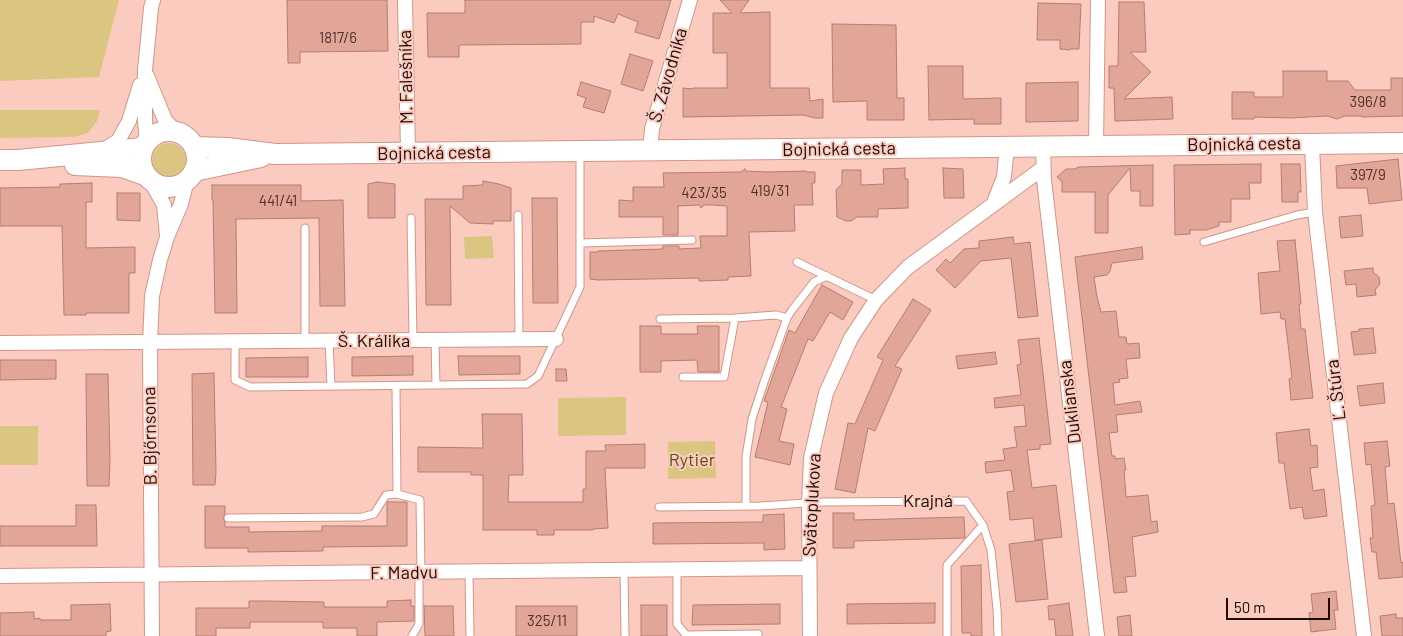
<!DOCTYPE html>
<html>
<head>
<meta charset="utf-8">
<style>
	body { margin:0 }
	#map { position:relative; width:1403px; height:636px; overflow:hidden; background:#fccbbf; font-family:Barlow,sans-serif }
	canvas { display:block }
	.scale { position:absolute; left:1226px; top:598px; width:104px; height:22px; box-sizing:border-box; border:2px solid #1e0a06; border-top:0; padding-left:6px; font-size:15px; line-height:18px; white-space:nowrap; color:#1e0a06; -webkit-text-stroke:4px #fccbbf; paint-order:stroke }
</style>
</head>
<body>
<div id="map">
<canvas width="1403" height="636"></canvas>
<div class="scale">50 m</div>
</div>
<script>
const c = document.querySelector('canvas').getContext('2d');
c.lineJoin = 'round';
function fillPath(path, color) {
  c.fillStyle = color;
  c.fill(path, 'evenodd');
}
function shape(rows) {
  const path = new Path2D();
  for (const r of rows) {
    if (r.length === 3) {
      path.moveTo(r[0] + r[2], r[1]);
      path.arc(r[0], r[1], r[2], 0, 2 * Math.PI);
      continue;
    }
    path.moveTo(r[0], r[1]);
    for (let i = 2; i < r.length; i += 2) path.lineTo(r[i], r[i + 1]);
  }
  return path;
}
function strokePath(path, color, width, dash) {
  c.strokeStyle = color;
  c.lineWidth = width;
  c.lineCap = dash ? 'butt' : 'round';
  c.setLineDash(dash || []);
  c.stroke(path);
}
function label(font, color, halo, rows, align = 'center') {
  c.font = font + ' Barlow,sans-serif';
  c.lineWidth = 4;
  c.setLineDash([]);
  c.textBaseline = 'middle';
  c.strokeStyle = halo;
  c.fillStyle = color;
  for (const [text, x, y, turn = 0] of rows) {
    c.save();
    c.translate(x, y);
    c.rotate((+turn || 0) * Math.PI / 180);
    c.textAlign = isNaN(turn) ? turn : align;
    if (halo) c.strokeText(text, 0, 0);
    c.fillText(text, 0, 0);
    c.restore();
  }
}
const green = shape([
	[0,0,119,0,99,77,0,81],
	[0,110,100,110,97,121,88,133,74,137,0,138],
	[169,160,17],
	[492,236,494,258,465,259,464,237],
	[626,397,626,435,558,436,558,398],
	[0,426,38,426,38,465,0,465],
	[715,441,716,478,668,479,668,442]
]);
const building = shape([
	[287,0,387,0,388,51,300,52,300,63,288,63,287,0],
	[465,0,671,0,659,39,635,32,638,22,618,14,614,23,594,16,594,22,581,22,581,44,459,45,459,57,428,57,427,13,465,13,465,0],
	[720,0,749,0,740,13,770,12,770,88,809,88,810,101,823,99,823,118,815,118,803,115,683,117,683,88,693,89,693,88,727,88,727,53,713,53,713,13,732,13,720,0],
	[1119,2,1144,2,1146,52,1130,52,1151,72,1124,99,1172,97,1173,119,1115,121,1114,88,1109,88,1109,66,1118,66,1119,2],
	[1038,3,1081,4,1079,49,1070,49,1070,50,1060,49,1060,40,1037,40,1038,3],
	[832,24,896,25,897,98,904,98,904,120,867,120,867,101,833,102,832,24],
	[630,54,653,61,643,91,621,84,630,54],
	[928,66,963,66,963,99,1001,98,1001,124,974,124,974,119,929,120,928,66],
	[1283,71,1327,71,1327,81,1348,81,1355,90,1391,90,1391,78,1403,78,1403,116,1362,117,1362,116,1345,116,1337,119,1327,116,1290,118,1254,117,1254,119,1232,119,1232,92,1254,92,1254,97,1283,97,1283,71],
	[581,82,611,91,604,113,583,107,586,98,577,95,581,82],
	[1078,82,1078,121,1026,122,1026,83,1078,82],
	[1398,159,1402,200,1369,204,1367,188,1337,188,1336,166,1398,159],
	[1261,164,1261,183,1249,183,1250,199,1231,199,1231,222,1219,222,1219,226,1206,230,1190,230,1190,234,1175,235,1174,165,1261,164],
	[1281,164,1300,164,1301,192,1298,192,1298,202,1282,202,1281,164],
	[1153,165,1153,206,1140,206,1140,191,1131,191,1130,168,1108,195,1108,233,1095,233,1095,192,1062,192,1062,182,1057,177,1066,169,1075,169,1078,167,1153,165],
	[905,168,905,179,908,179,908,208,878,209,878,217,857,217,851,221,846,221,837,217,836,190,842,184,842,170,861,170,861,185,884,184,883,169,905,168],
	[943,168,963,169,964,198,944,198,943,168],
	[745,169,746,171,768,172,806,171,807,172,815,172,815,183,812,183,813,205,794,205,795,231,749,232,751,276,728,277,728,280,699,281,699,278,598,280,590,279,590,252,598,252,598,251,663,249,663,246,679,246,679,249,701,248,700,236,727,236,727,206,713,205,704,205,701,208,699,205,678,206,678,235,663,235,663,217,619,217,619,200,633,201,633,187,664,187,663,173,741,172,745,169],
	[483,181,499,184,511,188,511,221,493,221,493,224,470,223,450,206,451,305,426,305,425,199,463,199,463,186,483,185,483,181],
	[377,182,395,184,395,218,368,218,368,184,377,182],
	[92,183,92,202,86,202,86,248,135,247,135,273,129,273,129,313,86,313,86,315,64,315,62,226,0,226,0,188,60,187,60,184,92,183],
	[212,185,301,185,301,201,343,200,345,306,320,306,319,218,236,219,237,313,215,313,213,200,212,200,212,185],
	[117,193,140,193,140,221,117,220,117,193],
	[532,198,557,198,558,303,533,303,532,198],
	[1361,215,1363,236,1341,238,1339,217,1361,215],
	[1013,237,1014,244,1030,242,1038,316,1018,318,1011,258,981,261,955,288,936,270,946,259,950,263,964,249,979,248,979,241,1013,237],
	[1295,240,1301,304,1299,304,1301,329,1305,329,1313,398,1291,400,1289,379,1292,378,1285,319,1281,319,1280,312,1261,314,1258,273,1280,271,1277,241,1295,240],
	[1142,247,1143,259,1112,263,1110,271,1107,275,1094,277,1097,297,1101,312,1116,311,1119,337,1126,337,1127,344,1139,343,1140,358,1126,359,1128,378,1119,379,1120,382,1113,383,1115,405,1140,401,1142,412,1116,415,1118,432,1109,433,1112,456,1115,456,1115,459,1124,458,1126,470,1124,470,1126,497,1148,495,1151,522,1157,521,1158,532,1132,537,1136,576,1125,577,1127,592,1114,593,1075,257,1142,247],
	[1373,268,1373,272,1379,277,1380,284,1375,290,1376,295,1357,297,1356,284,1346,285,1344,271,1373,268],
	[822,285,853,302,843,320,830,312,813,341,808,339,781,407,787,409,779,441,794,444,790,465,755,457,768,402,764,401,789,330,795,333,822,285],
	[913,299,931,310,895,366,902,369,875,431,868,428,855,493,835,489,848,423,855,424,883,360,877,357,913,299],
	[640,326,661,326,661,334,698,334,697,326,719,326,719,372,698,372,697,360,661,361,661,372,640,372,640,326],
	[1373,328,1376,353,1354,355,1351,332,1359,331,1359,329,1373,328],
	[1039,338,1051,444,1040,445,1040,449,1027,450,1032,488,1056,485,1062,537,1035,540,1033,518,1010,520,1007,492,1014,491,1011,470,986,473,985,462,1005,460,1003,449,1017,447,1014,427,1026,426,1024,405,995,408,994,398,1021,395,1017,365,1021,364,1018,340,1039,338],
	[995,352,997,364,958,369,956,356,995,352],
	[413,356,413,375,352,376,352,357,413,356],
	[458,356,520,356,520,374,459,375,458,356],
	[308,357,308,377,246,377,246,358,308,357],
	[0,360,56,360,56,379,0,380,0,360],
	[556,369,566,369,567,381,556,381,556,369],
	[214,373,216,472,215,485,193,485,192,374,214,373],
	[86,374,108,374,110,460,109,486,87,486,86,374],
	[1383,383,1385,403,1360,406,1357,386,1383,383],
	[482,414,522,414,523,475,509,475,508,502,583,502,583,489,586,489,586,451,606,451,605,445,645,444,645,468,605,468,608,528,593,529,593,530,554,530,554,535,537,535,537,530,483,530,483,475,471,475,471,472,418,472,418,447,483,448,482,414],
	[1309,429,1311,446,1317,445,1318,467,1310,468,1313,491,1324,489,1327,516,1304,519,1302,507,1290,509,1284,463,1279,463,1276,433,1309,429],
	[1387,441,1390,466,1385,467,1388,504,1394,503,1401,563,1403,562,1403,577,1379,579,1376,552,1372,552,1370,538,1373,538,1371,506,1375,505,1371,464,1366,465,1364,443,1387,441],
	[388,502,407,502,407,546,323,547,323,551,248,552,248,548,205,548,205,506,225,506,225,514,223,518,225,522,225,527,249,527,249,532,322,531,322,526,387,526,387,504,388,502],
	[76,505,96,505,97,546,0,546,0,526,76,526,76,505],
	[833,513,854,513,854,520,964,517,965,538,854,541,854,548,833,548,833,513],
	[784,514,785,549,764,550,764,543,653,544,653,523,763,522,763,515,784,514],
	[1042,540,1048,599,1016,602,1009,544,1042,540],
	[981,565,982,636,971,636,971,633,962,633,961,566,981,565],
	[1336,591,1338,610,1334,610,1336,629,1311,632,1309,613,1313,612,1311,594,1336,591],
	[411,600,411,606,414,606,414,621,377,622,377,636,357,636,357,628,323,628,323,622,250,622,250,628,216,628,216,636,196,636,196,608,249,608,249,601,265,601,324,602,324,607,387,607,387,601,411,600],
	[935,603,935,623,847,624,847,604,935,603],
	[1069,603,1073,636,1056,636,1054,619,1049,620,1048,606,1069,603],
	[110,604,111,631,106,632,106,636,0,636,0,613,34,612,34,619,40,618,40,620,71,620,71,605,110,604],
	[780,604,780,624,692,625,693,605,780,604],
	[641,605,667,605,667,636,641,636,641,605],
	[424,606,453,606,454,636,425,636,424,606],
	[516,606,577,606,577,636,516,636,516,606],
	[1396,614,1396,618,1403,618,1403,636,1382,636,1380,616,1396,614],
	[1130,615,1132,636,1119,636,1117,617,1130,615]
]);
const lane = shape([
	[518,215,519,340],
	[411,218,413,341],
	[1204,242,1297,215,1315,212],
	[580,243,692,240],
	[797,262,876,300],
	[660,319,735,318,776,315,787,318],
	[435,340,436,385],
	[305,341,305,228],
	[329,341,331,386],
	[235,342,235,380,250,387,527,384,538,376,580,287,580,153],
	[683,377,724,377,735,318],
	[396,386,397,494],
	[746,506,746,457,752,419,764,382,787,318,792,310,814,282,827,276],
	[659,507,760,506,822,502,966,501,983,525,991,550,997,609,998,636],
	[228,518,362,517,374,514,386,495,397,494,420,500,421,573],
	[677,570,677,624,687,636],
	[624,571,625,636],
	[469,572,470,636],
	[687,635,758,634,758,636],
	[412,636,419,624,419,573],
	[947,636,947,565,983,525]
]);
const street = shape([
	[405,0,408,153],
	[147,76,165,120,176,132],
	[147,141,145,121,145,70,151,8,153,0],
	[1312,144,1315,212,1364,636],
	[1043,146,1044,180,1097,636],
	[1096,146,1098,0],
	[105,149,118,141,129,121,140,85],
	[650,151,652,129,690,0],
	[150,180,164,205,167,236],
	[993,205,1004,177,1007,147],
	[0,343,556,339],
	[0,576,809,568],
	[152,636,150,343,152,296,160,260,167,237,181,204,187,180],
	[810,636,809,503,811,458,826,393,851,338,876,300,908,267,1043,168]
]);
const secondary = shape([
	[169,159,28],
	[194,147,228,148,275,154,1403,143],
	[0,160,18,160,143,148],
	[75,165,122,167,145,175],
	[194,171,261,157]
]);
const numberNames = [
	["1817/6",338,38],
	["396/8",1368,102],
	["397/9",1368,175],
	["419/31",770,191],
	["423/35",704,193],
	["441/41",278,201],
	["325/11",547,621]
];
const streetNames = [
	["Š. Závodníka",668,75,-74],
	["M. Falešníka",406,77,-91],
	["Bojnická cesta",1244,144,-1],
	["Bojnická cesta",839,149,-1],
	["Bojnická cesta",434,153,-1],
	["Š. Králika",374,341],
	["Ľ. Štúra",1336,390,-97],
	["Duklianska",1070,402,-97],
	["B. Bjőrnsona",150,436,-91],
	["Krajná",928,501],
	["Svätoplukova",812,505,-87],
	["F. Madvu",404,573,-1]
];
const parkNames = [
	["Rytier",692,460]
];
fillPath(green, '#dac680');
fillPath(building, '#e1a698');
strokePath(building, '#b57d70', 1);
strokePath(lane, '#d09689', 9);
strokePath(street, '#d09689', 16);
strokePath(secondary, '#d09689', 22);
strokePath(lane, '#fff', 7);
strokePath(street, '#fff', 14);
strokePath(secondary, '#fff', 20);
label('15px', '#4f312a', null, numberNames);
label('18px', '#1e0a06', '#fccbbf', streetNames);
label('18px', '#5c4d18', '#fccbbf', parkNames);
</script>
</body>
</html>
